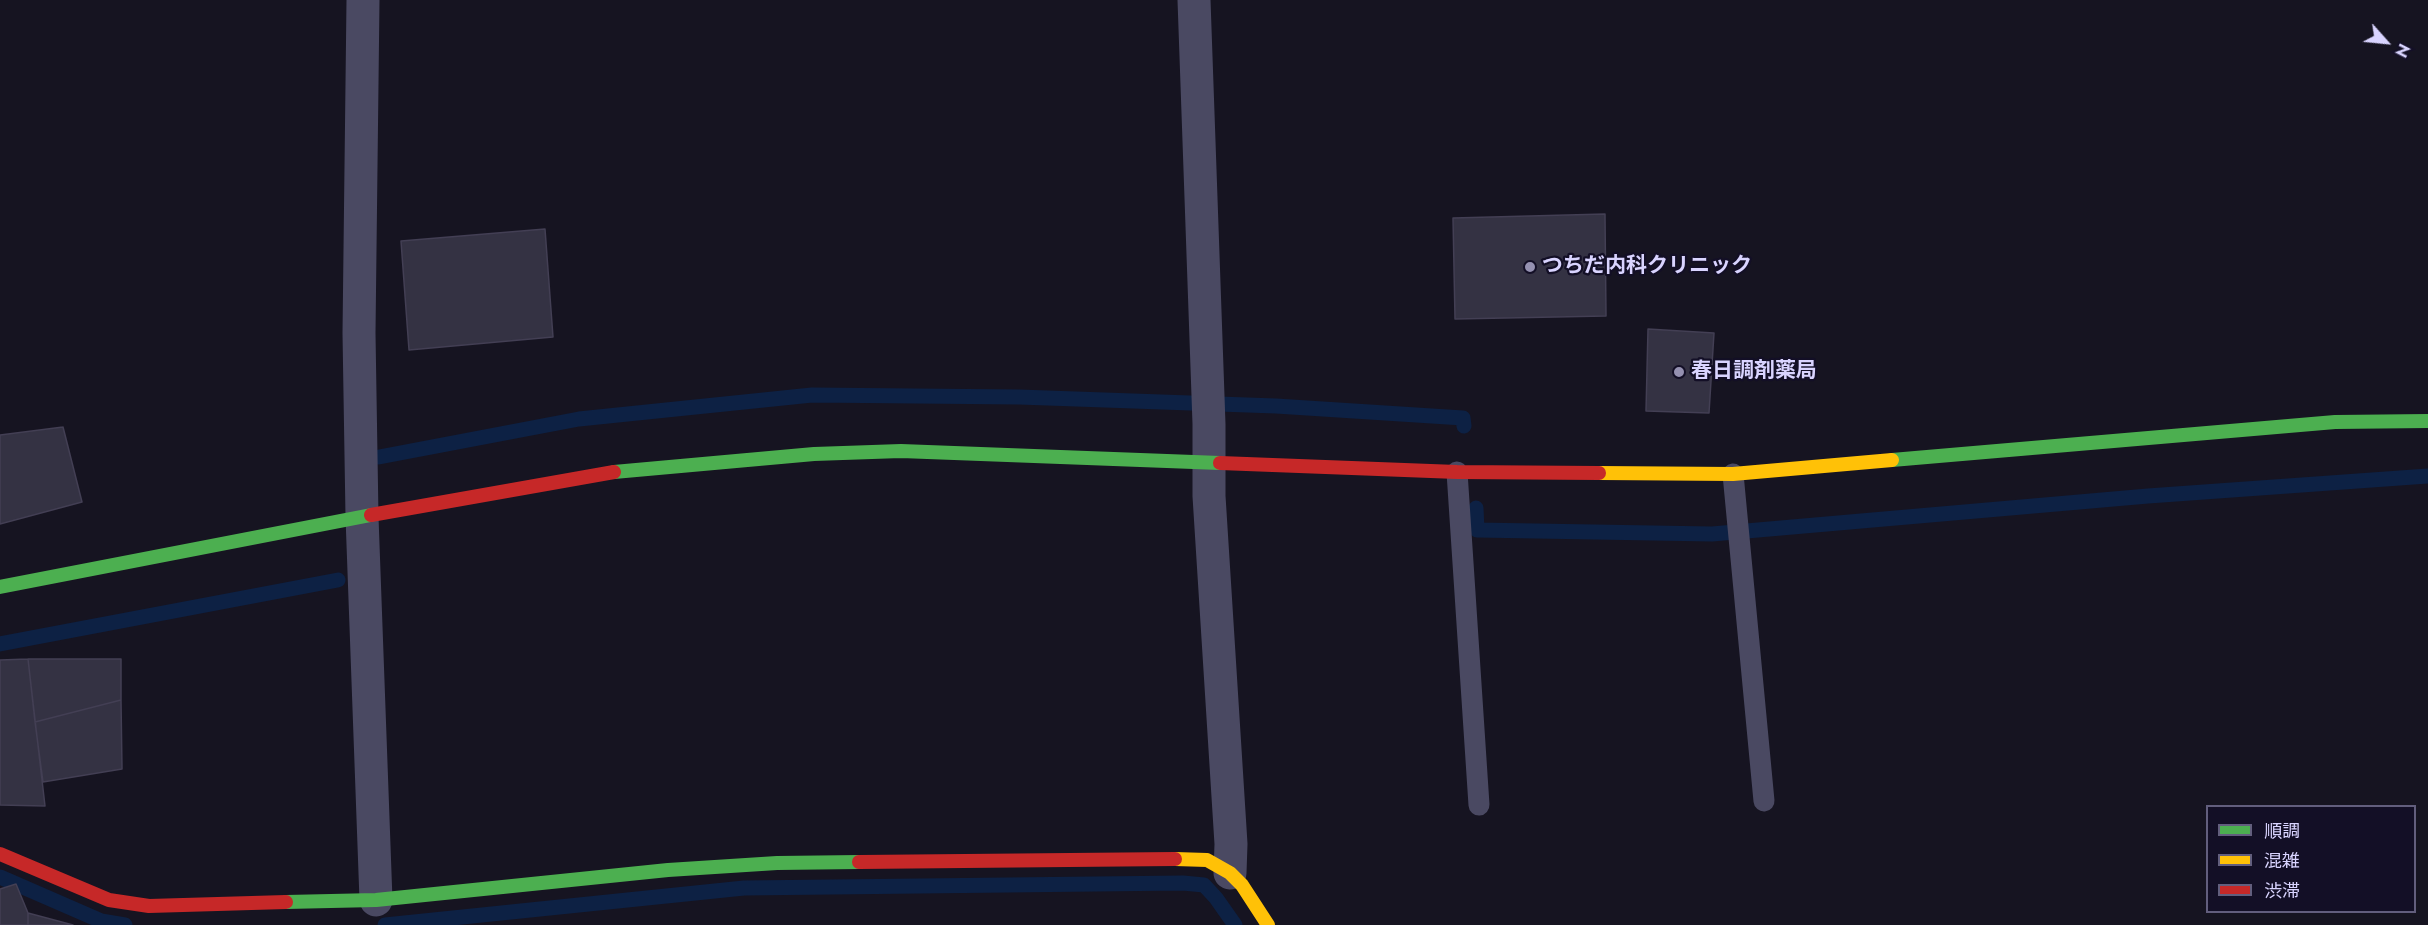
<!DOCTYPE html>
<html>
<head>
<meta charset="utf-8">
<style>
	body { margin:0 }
	#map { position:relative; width:2428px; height:925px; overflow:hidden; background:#161421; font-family:Jost,"Noto Sans JP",sans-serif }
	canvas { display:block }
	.legend { position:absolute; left:2206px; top:805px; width:210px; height:108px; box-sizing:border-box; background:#130f26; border:2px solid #625e7d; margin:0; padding:8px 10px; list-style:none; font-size:18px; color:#d9d4ff }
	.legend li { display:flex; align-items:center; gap:12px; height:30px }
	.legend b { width:30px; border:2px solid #625e7d }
	.north { position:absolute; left:2356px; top:12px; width:60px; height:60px; -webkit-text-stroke:4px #130f26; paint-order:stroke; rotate:117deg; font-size:16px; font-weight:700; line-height:24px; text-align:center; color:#d9d4ff }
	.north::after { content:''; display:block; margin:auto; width:21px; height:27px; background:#d9d4ff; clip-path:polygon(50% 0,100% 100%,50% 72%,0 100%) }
</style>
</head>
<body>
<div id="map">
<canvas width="2428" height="925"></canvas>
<ul class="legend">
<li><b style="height:8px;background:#4caf50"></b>順調</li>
<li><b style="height:8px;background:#ffc107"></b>混雑</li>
<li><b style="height:8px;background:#c62828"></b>渋滞</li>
</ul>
<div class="north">N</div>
</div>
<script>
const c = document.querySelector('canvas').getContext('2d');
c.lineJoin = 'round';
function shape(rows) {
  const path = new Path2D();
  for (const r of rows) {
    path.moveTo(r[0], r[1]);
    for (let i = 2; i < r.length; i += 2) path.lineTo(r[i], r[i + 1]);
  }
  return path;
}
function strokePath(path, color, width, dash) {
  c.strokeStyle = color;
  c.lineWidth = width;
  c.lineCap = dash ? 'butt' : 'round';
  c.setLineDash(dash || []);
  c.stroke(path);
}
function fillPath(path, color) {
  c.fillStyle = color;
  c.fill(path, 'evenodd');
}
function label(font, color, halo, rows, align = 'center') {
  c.font = font + ' Jost,"Noto Sans JP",sans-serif';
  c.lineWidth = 4.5;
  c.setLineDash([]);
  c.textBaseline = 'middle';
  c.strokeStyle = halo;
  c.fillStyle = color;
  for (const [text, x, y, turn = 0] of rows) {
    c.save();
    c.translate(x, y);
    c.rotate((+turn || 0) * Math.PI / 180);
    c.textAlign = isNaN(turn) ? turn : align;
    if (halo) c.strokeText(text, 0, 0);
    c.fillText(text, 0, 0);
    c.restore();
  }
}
const stream = shape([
	[379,457,579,419,812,395,1019,397,1276,406,1463,418,1464,426],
	[1476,508,1477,530,1712,534,2148,496,2428,476],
	[0,644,338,580],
	[0,877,101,921,125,925],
	[385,925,744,888,1183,883,1204,885,1216,898,1235,925]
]);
const building = shape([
	[1605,214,1606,316,1455,319,1453,218,1605,214],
	[545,229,553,337,409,350,401,241,545,229],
	[1648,329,1714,333,1709,413,1646,411,1648,329],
	[63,427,82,502,0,524,0,435,63,427],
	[28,659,45,806,0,805,0,660,28,659],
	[28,659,121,659,121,700,35,722,28,659],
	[121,700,122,769,43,782,35,722,121,700],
	[16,884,28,913,28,925,0,925,0,889,16,884],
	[28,913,73,925,28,925,28,913]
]);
const lane = shape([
	[1457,472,1479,805],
	[1733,474,1764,801]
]);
const street = shape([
	[363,0,359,333,362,517,376,900],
	[1194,0,1209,424,1209,496,1231,844,1230,873]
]);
const fast = shape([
	[1892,460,2335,422,2428,421],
	[614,472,814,454,901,451,1220,463],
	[0,587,371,515],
	[286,902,376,900,668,870,777,863,859,862]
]);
const slow = shape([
	[1599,473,1733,474,1892,460],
	[1175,859,1207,860,1230,873,1242,885,1268,925]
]);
const jam = shape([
	[1220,463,1457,472,1599,473],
	[371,515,614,472],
	[0,854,109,900,149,906,286,902],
	[859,862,1175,859]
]);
const markers = [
	[1530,267,6,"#9591b1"],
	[1679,372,6,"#9591b1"]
];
const poiNames = [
	["つちだ内科クリニック",1542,267],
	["春日調剤薬局",1691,372]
];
strokePath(stream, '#0d2144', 15);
fillPath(building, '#343243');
strokePath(building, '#433f54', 1.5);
strokePath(lane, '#4a4962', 21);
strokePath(street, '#4a4962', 33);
strokePath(fast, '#4caf50', 14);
strokePath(slow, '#ffc107', 14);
strokePath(jam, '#c62828', 14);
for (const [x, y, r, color] of markers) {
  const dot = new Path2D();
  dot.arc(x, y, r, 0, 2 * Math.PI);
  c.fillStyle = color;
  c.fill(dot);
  strokePath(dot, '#130f26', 2);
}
label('bold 21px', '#d9d4ff', '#130f26', poiNames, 'left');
</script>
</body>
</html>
